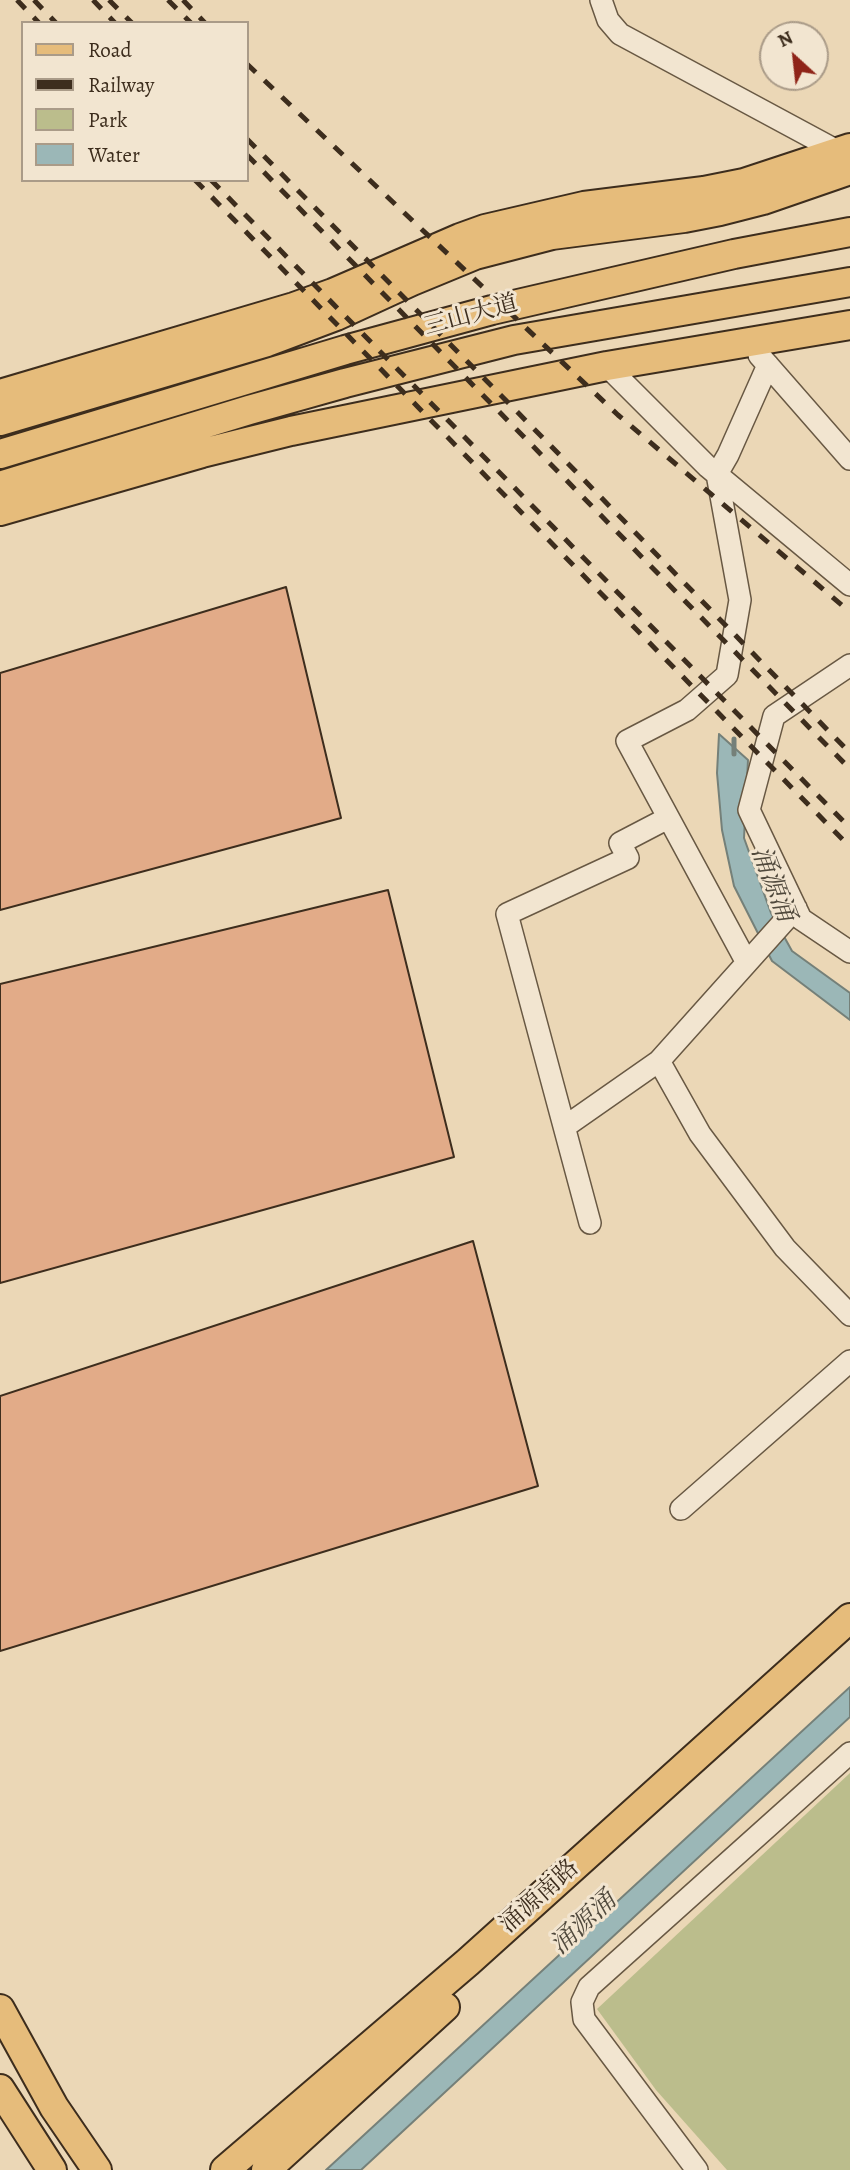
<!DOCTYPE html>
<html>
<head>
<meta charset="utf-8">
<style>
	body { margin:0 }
	#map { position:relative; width:850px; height:2170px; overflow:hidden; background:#ebd7b6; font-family:Alegreya,serif }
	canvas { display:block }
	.legend { position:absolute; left:21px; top:21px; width:228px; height:161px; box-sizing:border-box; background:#f2e5d0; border:2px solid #aa9b88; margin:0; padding:9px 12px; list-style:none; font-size:21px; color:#3d2d1d }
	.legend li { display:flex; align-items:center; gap:14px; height:35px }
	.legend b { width:35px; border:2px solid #aa9b88 }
	.north { position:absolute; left:759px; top:21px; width:70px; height:70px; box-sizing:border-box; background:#f2e5d0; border:2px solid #aa9b88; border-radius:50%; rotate:333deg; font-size:19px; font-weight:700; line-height:28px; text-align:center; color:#3d2d1d }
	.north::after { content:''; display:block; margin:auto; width:24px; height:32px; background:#8f2418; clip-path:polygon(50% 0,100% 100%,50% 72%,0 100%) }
</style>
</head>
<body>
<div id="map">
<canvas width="850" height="2170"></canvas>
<ul class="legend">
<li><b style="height:9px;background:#e6bc7b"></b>Road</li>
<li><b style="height:9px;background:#3d2d1d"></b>Railway</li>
<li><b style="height:19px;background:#bbbd8c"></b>Park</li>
<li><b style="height:19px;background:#9bb7b7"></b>Water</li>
</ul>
<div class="north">N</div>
</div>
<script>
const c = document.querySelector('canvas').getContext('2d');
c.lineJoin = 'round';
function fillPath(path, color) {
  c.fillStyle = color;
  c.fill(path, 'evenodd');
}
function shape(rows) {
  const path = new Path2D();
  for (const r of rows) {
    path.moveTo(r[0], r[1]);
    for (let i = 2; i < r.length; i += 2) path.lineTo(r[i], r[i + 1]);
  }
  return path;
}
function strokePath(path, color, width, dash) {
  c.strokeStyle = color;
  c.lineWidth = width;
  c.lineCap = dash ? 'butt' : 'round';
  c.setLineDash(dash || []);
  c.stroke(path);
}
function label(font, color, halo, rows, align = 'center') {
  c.font = font + ' Alegreya,"Noto Serif SC",serif';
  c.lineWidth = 6;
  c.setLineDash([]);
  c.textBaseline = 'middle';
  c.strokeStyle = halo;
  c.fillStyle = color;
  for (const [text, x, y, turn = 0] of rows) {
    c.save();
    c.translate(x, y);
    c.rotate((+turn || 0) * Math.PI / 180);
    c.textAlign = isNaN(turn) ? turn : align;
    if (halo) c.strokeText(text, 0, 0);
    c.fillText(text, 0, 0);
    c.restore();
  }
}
const green = shape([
	[850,1773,850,2170,727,2170,656,2090,597,2009]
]);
const water = shape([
	[719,734,748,760,744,838,771,913,792,951,850,993,850,1020,772,961,734,886,722,830,717,773,719,734],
	[850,1687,850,1717,361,2170,326,2170,850,1687]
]);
const stream = shape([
	[734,754,734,739]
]);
const building = shape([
	[286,587,341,818,0,910,0,673,286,587],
	[388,890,454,1157,0,1283,0,984,388,890],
	[473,1241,538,1486,0,1651,0,1396,473,1241]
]);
const minor = shape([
	[601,0,608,20,620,34,841,153],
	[759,355,850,459],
	[607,366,708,467,850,585],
	[850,665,774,716,749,810,801,919,850,952],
	[746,961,627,741,687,710,727,675,740,600,717,474,728,455,768,365],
	[659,1061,700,1134,785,1248,850,1315],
	[566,1126,659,1061,796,908],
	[590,1223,507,914,628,858,620,843,668,818],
	[681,1509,850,1361],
	[697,2170,584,2019,582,2002,589,1987,850,1753]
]);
const major = shape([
	[0,394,294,307,333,293,460,238,485,229,584,206,704,191,744,183,850,148],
	[0,421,267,342,336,316,412,281,475,255,552,235,684,218,720,211,763,200,850,170],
	[0,454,345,350,492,310,734,254,850,232],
	[0,486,249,410,345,383,514,340,850,282],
	[0,511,202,453,291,431,607,366,850,325],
	[0,2009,54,2107,97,2170],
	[0,2089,52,2170],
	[225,2170,468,1962,850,1618],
	[266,2170,445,2007]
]);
const rail = shape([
	[17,0,39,23],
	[34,0,56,23],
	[93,0,115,23],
	[109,0,132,23],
	[168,0,191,23],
	[183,0,205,23],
	[247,64,618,415,850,612],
	[247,139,550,445,850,753],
	[247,155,850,769],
	[195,180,850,847],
	[211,180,850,828]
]);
const streetNames = [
	["三山大道",471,316,-15],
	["涌源南路",540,1897,-42]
];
const waterNames = [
	["涌源涌",772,884,69],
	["涌源涌",584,1924,-43]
];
fillPath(green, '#bbbd8c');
fillPath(water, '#9bb7b7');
strokePath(water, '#758079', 2);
strokePath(stream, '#758079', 5);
fillPath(building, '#e2ab88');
strokePath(building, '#3d2d1d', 2);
strokePath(minor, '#685843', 24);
strokePath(major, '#3d2d1d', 32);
strokePath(minor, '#f2e5d0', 21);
strokePath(major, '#e6bc7b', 28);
strokePath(rail, '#3d2d1d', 5, [12, 12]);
label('24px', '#3d2d1d', '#f2e5d0', streetNames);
label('italic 26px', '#50493c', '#f2e5d0', waterNames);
</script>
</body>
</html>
